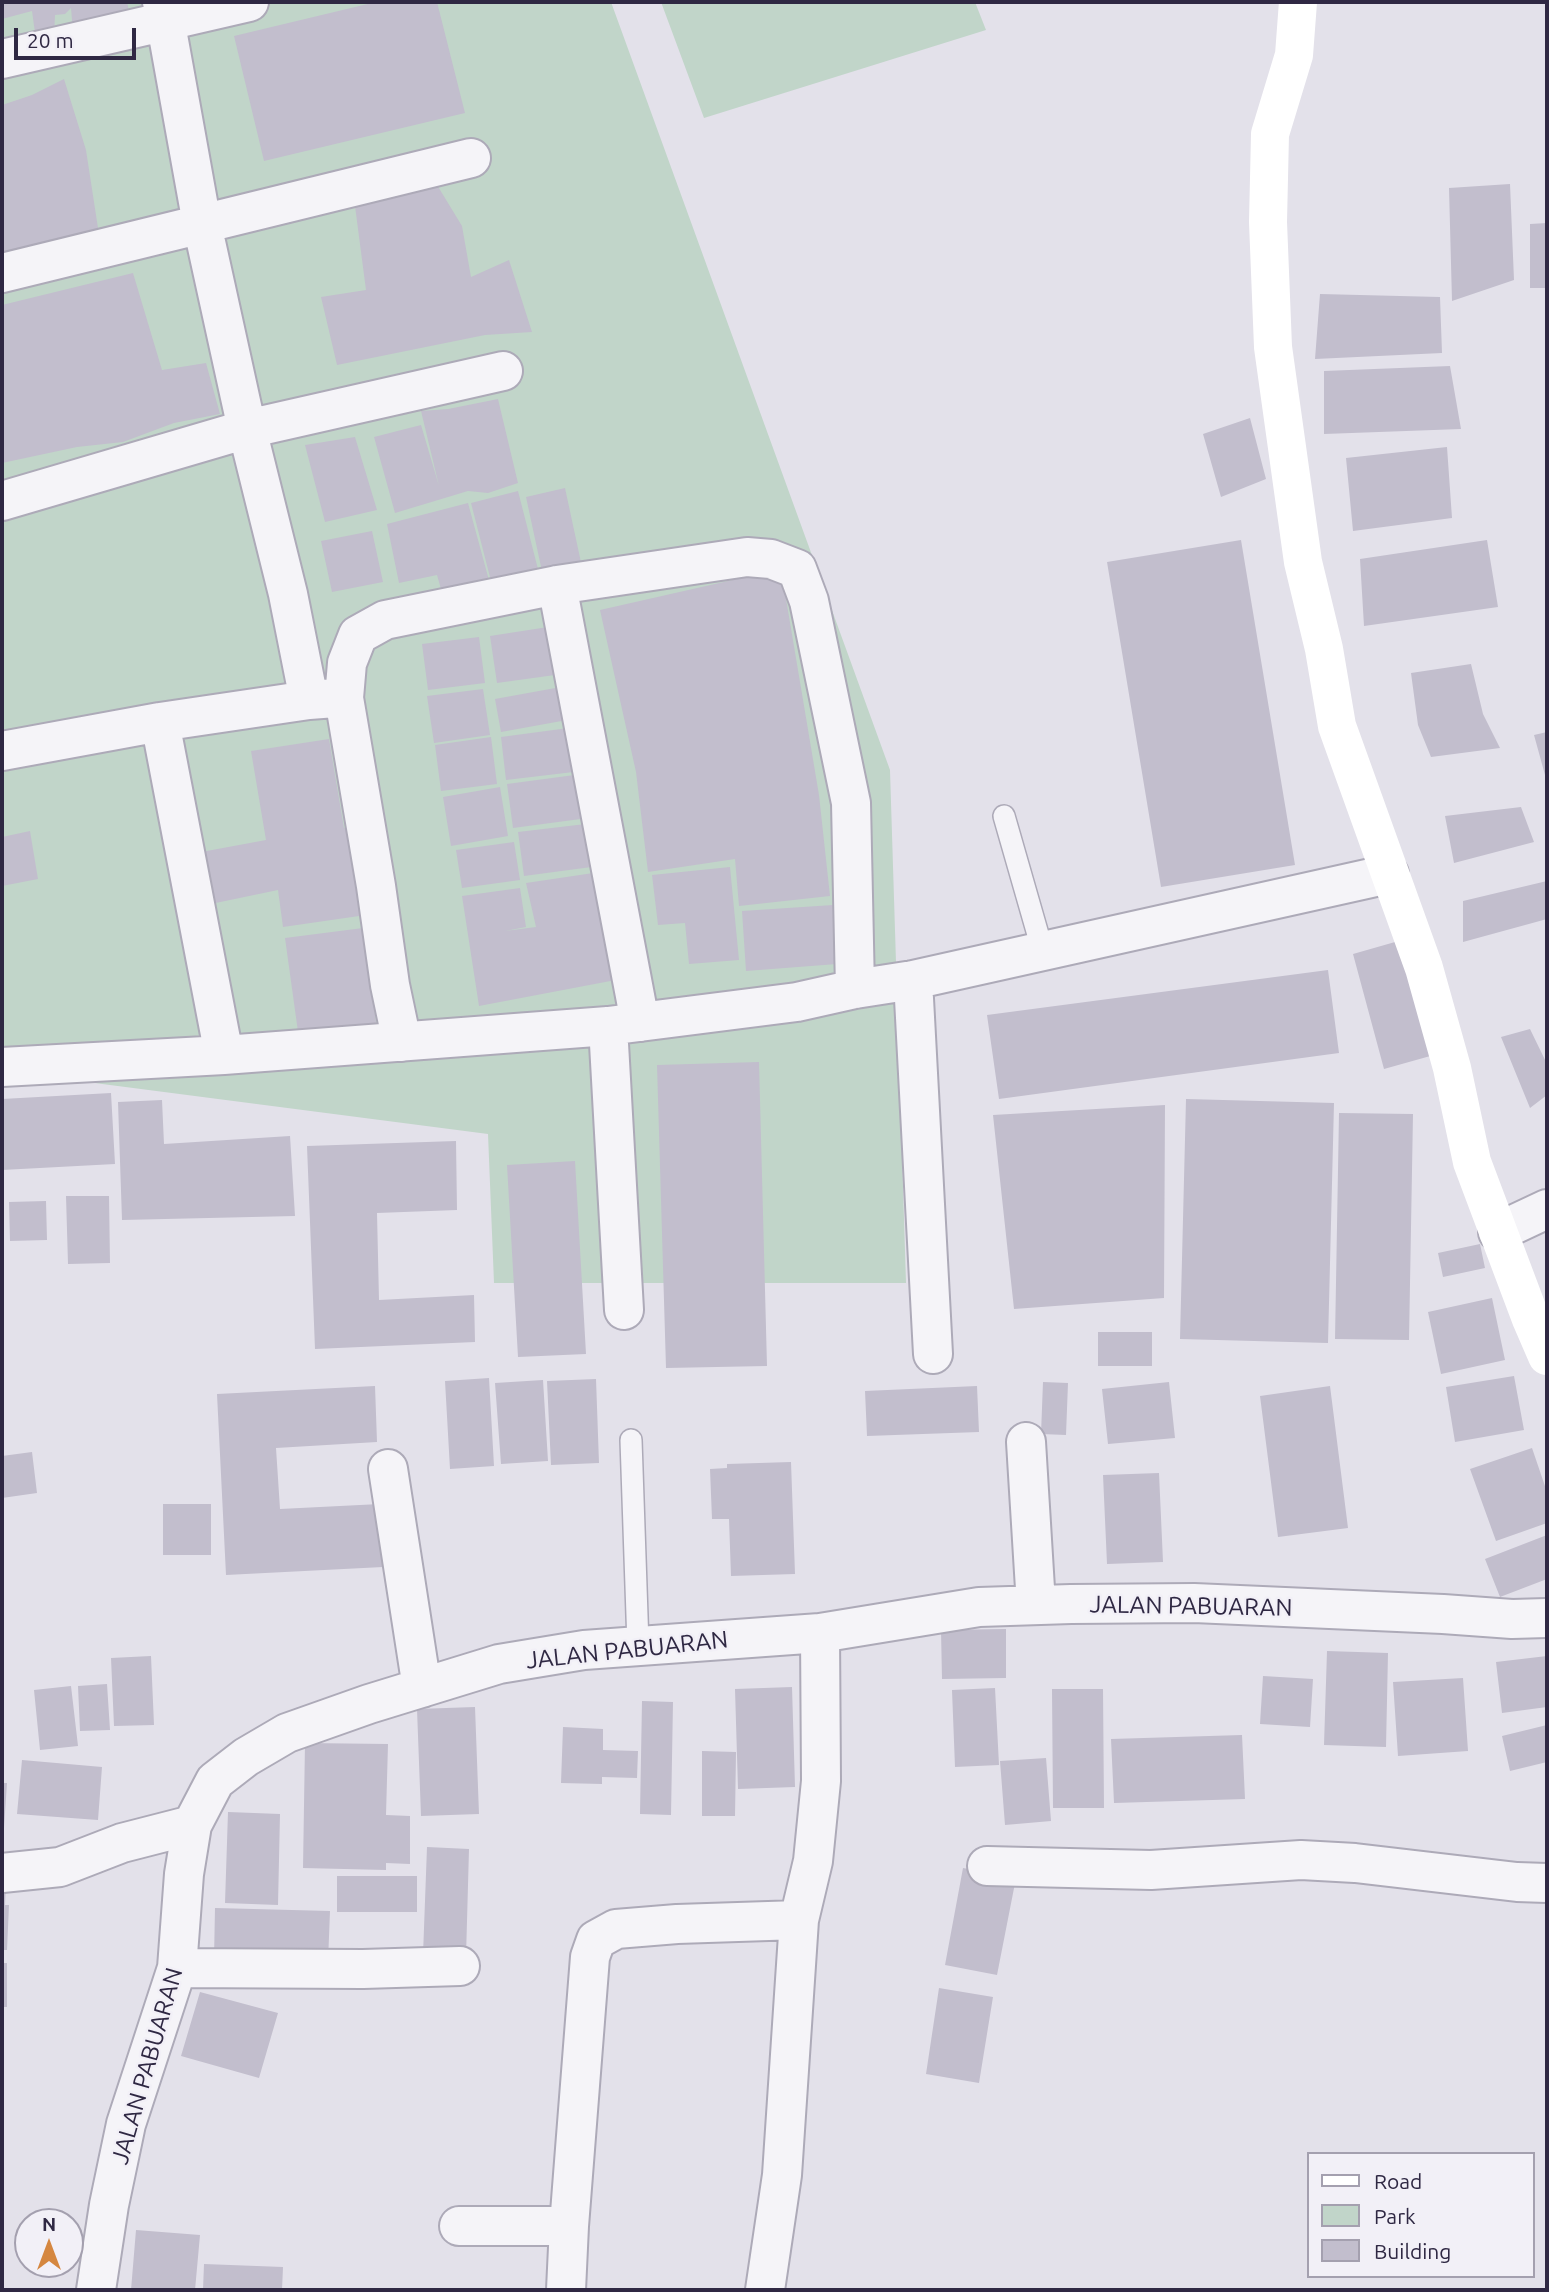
<!DOCTYPE html>
<html>
<head>
<meta charset="utf-8">
<style>
	body { margin:0 }
	#map { position:relative; width:1549px; height:2292px; overflow:hidden; background:#e3e1ea; font-family:Ubuntu,sans-serif }
	canvas { display:block }
	.frame { position:absolute; inset:0; border:4px solid #2f2843; pointer-events:none }
	.legend { position:absolute; left:1307px; top:2152px; width:228px; height:126px; box-sizing:border-box; background:#f2f0f7; border:2px solid #a4a0af; margin:0; padding:9px 12px; list-style:none; font-size:21px; color:#2f2843 }
	.legend li { display:flex; align-items:center; gap:14px; height:35px }
	.legend b { width:35px; border:2px solid #a4a0af }
	.north { position:absolute; left:14px; top:2208px; width:70px; height:70px; box-sizing:border-box; background:#f2f0f7; border:2px solid #a4a0af; border-radius:50%; rotate:0deg; font-size:19px; font-weight:700; line-height:28px; text-align:center; color:#2f2843 }
	.north::after { content:''; display:block; margin:auto; width:24px; height:32px; background:#d58740; clip-path:polygon(50% 0,100% 100%,50% 72%,0 100%) }
	.scale { position:absolute; left:14px; top:28px; width:122px; height:32px; box-sizing:border-box; border:4px solid #2f2843; border-top:0; padding-left:9px; font-size:21px; line-height:24px; white-space:nowrap; color:#2f2843; -webkit-text-stroke:5px #f2f0f7; paint-order:stroke }
</style>
</head>
<body>
<div id="map">
<canvas width="1549" height="2292"></canvas>
<div class="frame"></div>
<ul class="legend">
<li><b style="height:9px;background:#fff"></b>Road</li>
<li><b style="height:19px;background:#c1d5c9"></b>Park</li>
<li><b style="height:19px;background:#c2becd"></b>Building</li>
</ul>
<div class="north">N</div>
<div class="scale">20 m</div>
</div>
<script>
const c = document.querySelector('canvas').getContext('2d');
c.lineJoin = 'round';
function fillPath(path, color) {
  c.fillStyle = color;
  c.fill(path, 'evenodd');
}
function shape(rows) {
  const path = new Path2D();
  for (const r of rows) {
    path.moveTo(r[0], r[1]);
    for (let i = 2; i < r.length; i += 2) path.lineTo(r[i], r[i + 1]);
  }
  return path;
}
function strokePath(path, color, width, dash) {
  c.strokeStyle = color;
  c.lineWidth = width;
  c.lineCap = dash ? 'butt' : 'round';
  c.setLineDash(dash || []);
  c.stroke(path);
}
function label(font, color, halo, rows, align = 'center') {
  c.font = font + ' Ubuntu,sans-serif';
  c.lineWidth = 5;
  c.setLineDash([]);
  c.textBaseline = 'middle';
  c.strokeStyle = halo;
  c.fillStyle = color;
  for (const [text, x, y, turn = 0] of rows) {
    c.save();
    c.translate(x, y);
    c.rotate((+turn || 0) * Math.PI / 180);
    c.textAlign = isNaN(turn) ? turn : align;
    if (halo) c.strokeText(text, 0, 0);
    c.fillText(text, 0, 0);
    c.restore();
  }
}
const green = shape([
	[2,2,611,2,890,770,906,1283,494,1283,488,1134,2,1071],
	[661,2,975,2,986,30,704,118]
]);
const building = shape([
	[2,2,127,2,130,15,73,32,71,8,65,14,55,15,54,36,36,40,32,11,2,19],
	[376,2,437,2,465,113,264,161,234,36],
	[64,79,86,150,100,241,2,267,2,105,32,95],
	[434,180,462,226,471,277,509,260,532,332,485,335,337,365,321,297,366,290,355,206],
	[1510,184,1514,280,1452,301,1449,188],
	[1547,223,1547,288,1530,288,1530,224],
	[133,273,162,370,206,363,220,414,174,423,123,442,77,447,2,463,2,305],
	[1320,294,1440,297,1442,353,1315,359],
	[1450,366,1461,429,1324,434,1324,371],
	[498,399,518,483,488,493,468,491,395,513,374,437,421,425,439,486,421,411,448,409],
	[1250,418,1266,479,1221,497,1203,434],
	[355,437,377,510,325,522,305,445],
	[1447,447,1452,518,1353,531,1346,458],
	[565,488,582,567,543,576,526,497],
	[518,491,539,573,492,585,471,503],
	[468,503,490,584,443,596,437,575,399,583,387,524],
	[372,531,383,582,332,592,321,541],
	[1241,540,1295,865,1161,887,1107,562],
	[1487,540,1498,607,1364,626,1360,559],
	[781,569,819,795,830,896,739,906,735,859,648,872,636,772,600,610],
	[548,627,555,675,497,683,490,636],
	[479,637,485,683,428,690,422,644],
	[1471,664,1483,714,1500,748,1431,757,1418,725,1411,673],
	[561,687,567,720,501,732,495,699],
	[483,689,490,735,434,743,427,696],
	[576,727,582,771,506,780,501,737],
	[1547,732,1547,774,1545,775,1534,735],
	[491,737,497,784,441,791,435,745],
	[329,739,344,828,352,826,366,915,283,927,278,890,206,905,196,853,266,840,251,751],
	[582,774,588,818,513,828,507,784],
	[500,787,508,836,451,846,443,797],
	[1521,807,1534,842,1454,863,1445,816],
	[594,823,599,866,524,876,518,832],
	[30,831,38,879,2,886,2,837],
	[514,842,520,880,462,888,456,850],
	[730,867,739,960,689,964,685,923,658,925,652,875],
	[600,872,621,979,479,1006,462,896,520,888,526,927,505,931,536,927,526,883],
	[1547,881,1547,919,1463,942,1463,901],
	[833,905,837,964,746,971,742,911],
	[363,928,377,1029,299,1039,285,938],
	[1409,938,1441,1053,1384,1069,1353,954],
	[1328,970,1339,1053,999,1099,987,1015],
	[1530,1029,1547,1064,1547,1095,1530,1108,1501,1037],
	[759,1062,767,1366,666,1368,657,1065],
	[111,1093,115,1164,2,1170,2,1099],
	[1186,1099,1334,1103,1328,1343,1180,1339],
	[162,1100,164,1144,290,1136,295,1216,122,1220,118,1102],
	[1165,1105,1164,1298,1014,1309,993,1115],
	[1339,1113,1413,1114,1409,1340,1335,1339],
	[456,1141,457,1210,377,1213,379,1300,474,1295,475,1342,315,1349,307,1146],
	[575,1161,586,1354,518,1357,507,1165],
	[66,1196,109,1196,110,1263,68,1264],
	[46,1201,47,1240,10,1241,9,1202],
	[1480,1244,1485,1268,1443,1277,1438,1253],
	[1492,1298,1505,1360,1441,1374,1428,1312],
	[1098,1332,1152,1332,1152,1366,1098,1366],
	[1514,1376,1524,1430,1455,1442,1446,1387],
	[489,1378,494,1466,450,1469,445,1381],
	[596,1379,599,1463,551,1465,547,1381],
	[543,1380,548,1461,501,1464,495,1383],
	[1043,1382,1068,1383,1066,1435,1041,1434],
	[1169,1382,1175,1438,1108,1444,1102,1389],
	[375,1386,377,1442,276,1448,280,1509,380,1504,383,1567,226,1575,217,1394],
	[977,1386,979,1432,867,1436,865,1391],
	[1330,1386,1348,1528,1278,1537,1260,1396],
	[1532,1448,1547,1492,1547,1523,1496,1541,1470,1469],
	[32,1452,37,1493,2,1498,2,1456],
	[791,1462,795,1574,731,1576,729,1519,712,1519,710,1469,727,1468,727,1464],
	[1159,1473,1163,1562,1107,1564,1103,1475],
	[163,1504,211,1504,211,1555,163,1555],
	[1547,1535,1547,1579,1500,1597,1485,1559],
	[1006,1629,1006,1678,942,1679,941,1630],
	[1327,1651,1388,1653,1386,1747,1324,1745],
	[151,1656,154,1725,114,1726,111,1658],
	[1547,1656,1547,1707,1502,1713,1496,1662],
	[1263,1676,1313,1679,1310,1727,1260,1724],
	[1463,1678,1468,1751,1398,1756,1393,1682],
	[107,1684,110,1730,80,1731,78,1686],
	[71,1686,78,1746,40,1750,34,1690],
	[792,1687,795,1787,738,1789,735,1689],
	[995,1688,999,1765,955,1767,952,1690],
	[1052,1689,1103,1689,1104,1808,1053,1808],
	[642,1701,673,1702,671,1815,640,1814],
	[475,1707,479,1814,421,1816,417,1709],
	[1547,1725,1547,1762,1510,1771,1502,1736],
	[563,1727,603,1729,603,1750,638,1751,637,1778,602,1777,602,1784,561,1783],
	[1242,1735,1245,1799,1114,1803,1111,1739],
	[305,1743,388,1744,386,1815,410,1816,410,1864,386,1863,386,1870,303,1868],
	[702,1751,736,1752,735,1816,702,1816],
	[1046,1758,1051,1821,1005,1825,1000,1761],
	[22,1760,102,1767,98,1820,17,1814],
	[2,1783,7,1783,4,1828,2,1828],
	[228,1812,280,1814,278,1905,225,1903],
	[427,1847,469,1849,466,1957,423,1955],
	[963,1868,1016,1878,997,1975,945,1965],
	[337,1876,417,1876,417,1912,337,1912],
	[2,1882,6,1882,5,1905,9,1905,7,1950,2,1950],
	[215,1908,330,1911,328,1962,214,1959],
	[2,1963,7,1963,7,2007,2,2007],
	[939,1988,993,1997,979,2083,926,2074],
	[200,1992,278,2013,259,2078,181,2056],
	[136,2230,200,2235,195,2290,131,2290],
	[204,2264,283,2267,282,2290,203,2290]
]);
const service = shape([
	[1004,816,1043,952],
	[631,1440,638,1645]
]);
const minor = shape([
	[162,2,202,224,247,429,288,594,309,700],
	[2,59,249,2],
	[2,273,471,158],
	[2,501,247,429,503,371],
	[557,585,640,1022],
	[160,722,224,1055],
	[2,751,160,722,309,700,335,698],
	[913,980,933,1354],
	[608,1026,624,1310],
	[402,1042,390,985,376,886,344,698,347,663,358,635,385,620,557,585,747,557,771,559,797,569,809,601,851,803,855,989],
	[2,1067,224,1055,608,1026,797,1002,855,989,913,980,1389,874],
	[1498,1232,1547,1209],
	[1026,1442,1036,1605],
	[388,1469,422,1688],
	[987,1866,1151,1870,1301,1860,1355,1863,1517,1882,1547,1883],
	[2,1873,60,1867,122,1843,192,1825],
	[177,1968,363,1969,460,1966],
	[459,2226,569,2226],
	[96,2290,109,2205,126,2124,177,1968,184,1874,192,1825,215,1781,246,1757,287,1733,369,1704,499,1664,584,1650,820,1633,979,1607,1071,1604,1194,1603,1443,1614,1512,1619,1547,1618],
	[566,2290,569,2226,590,1957,596,1940,616,1929,677,1924,799,1920],
	[765,2290,782,2175,799,1920,813,1861,821,1781,820,1633]
]);
const secondary = shape([
	[1298,2,1294,55,1270,134,1268,222,1273,347,1303,562,1324,649,1337,726,1424,968,1452,1068,1472,1162,1531,1319,1547,1356]
]);
const streetNames = [
	["JALAN PABUARAN",1191,1606,1],
	["JALAN PABUARAN",627,1650,-6],
	["JALAN PABUARAN",147,2066,-74]
];
fillPath(green, '#c1d5c9');
fillPath(building, '#c2becd');
strokePath(service, '#adaab8', 24);
strokePath(minor, '#adaab8', 42);
strokePath(service, '#f5f4f8', 21);
strokePath(minor, '#f5f4f8', 38);
strokePath(secondary, '#fff', 38);
label('24px', '#2f2843', '#f2f0f7', streetNames);
</script>
</body>
</html>
